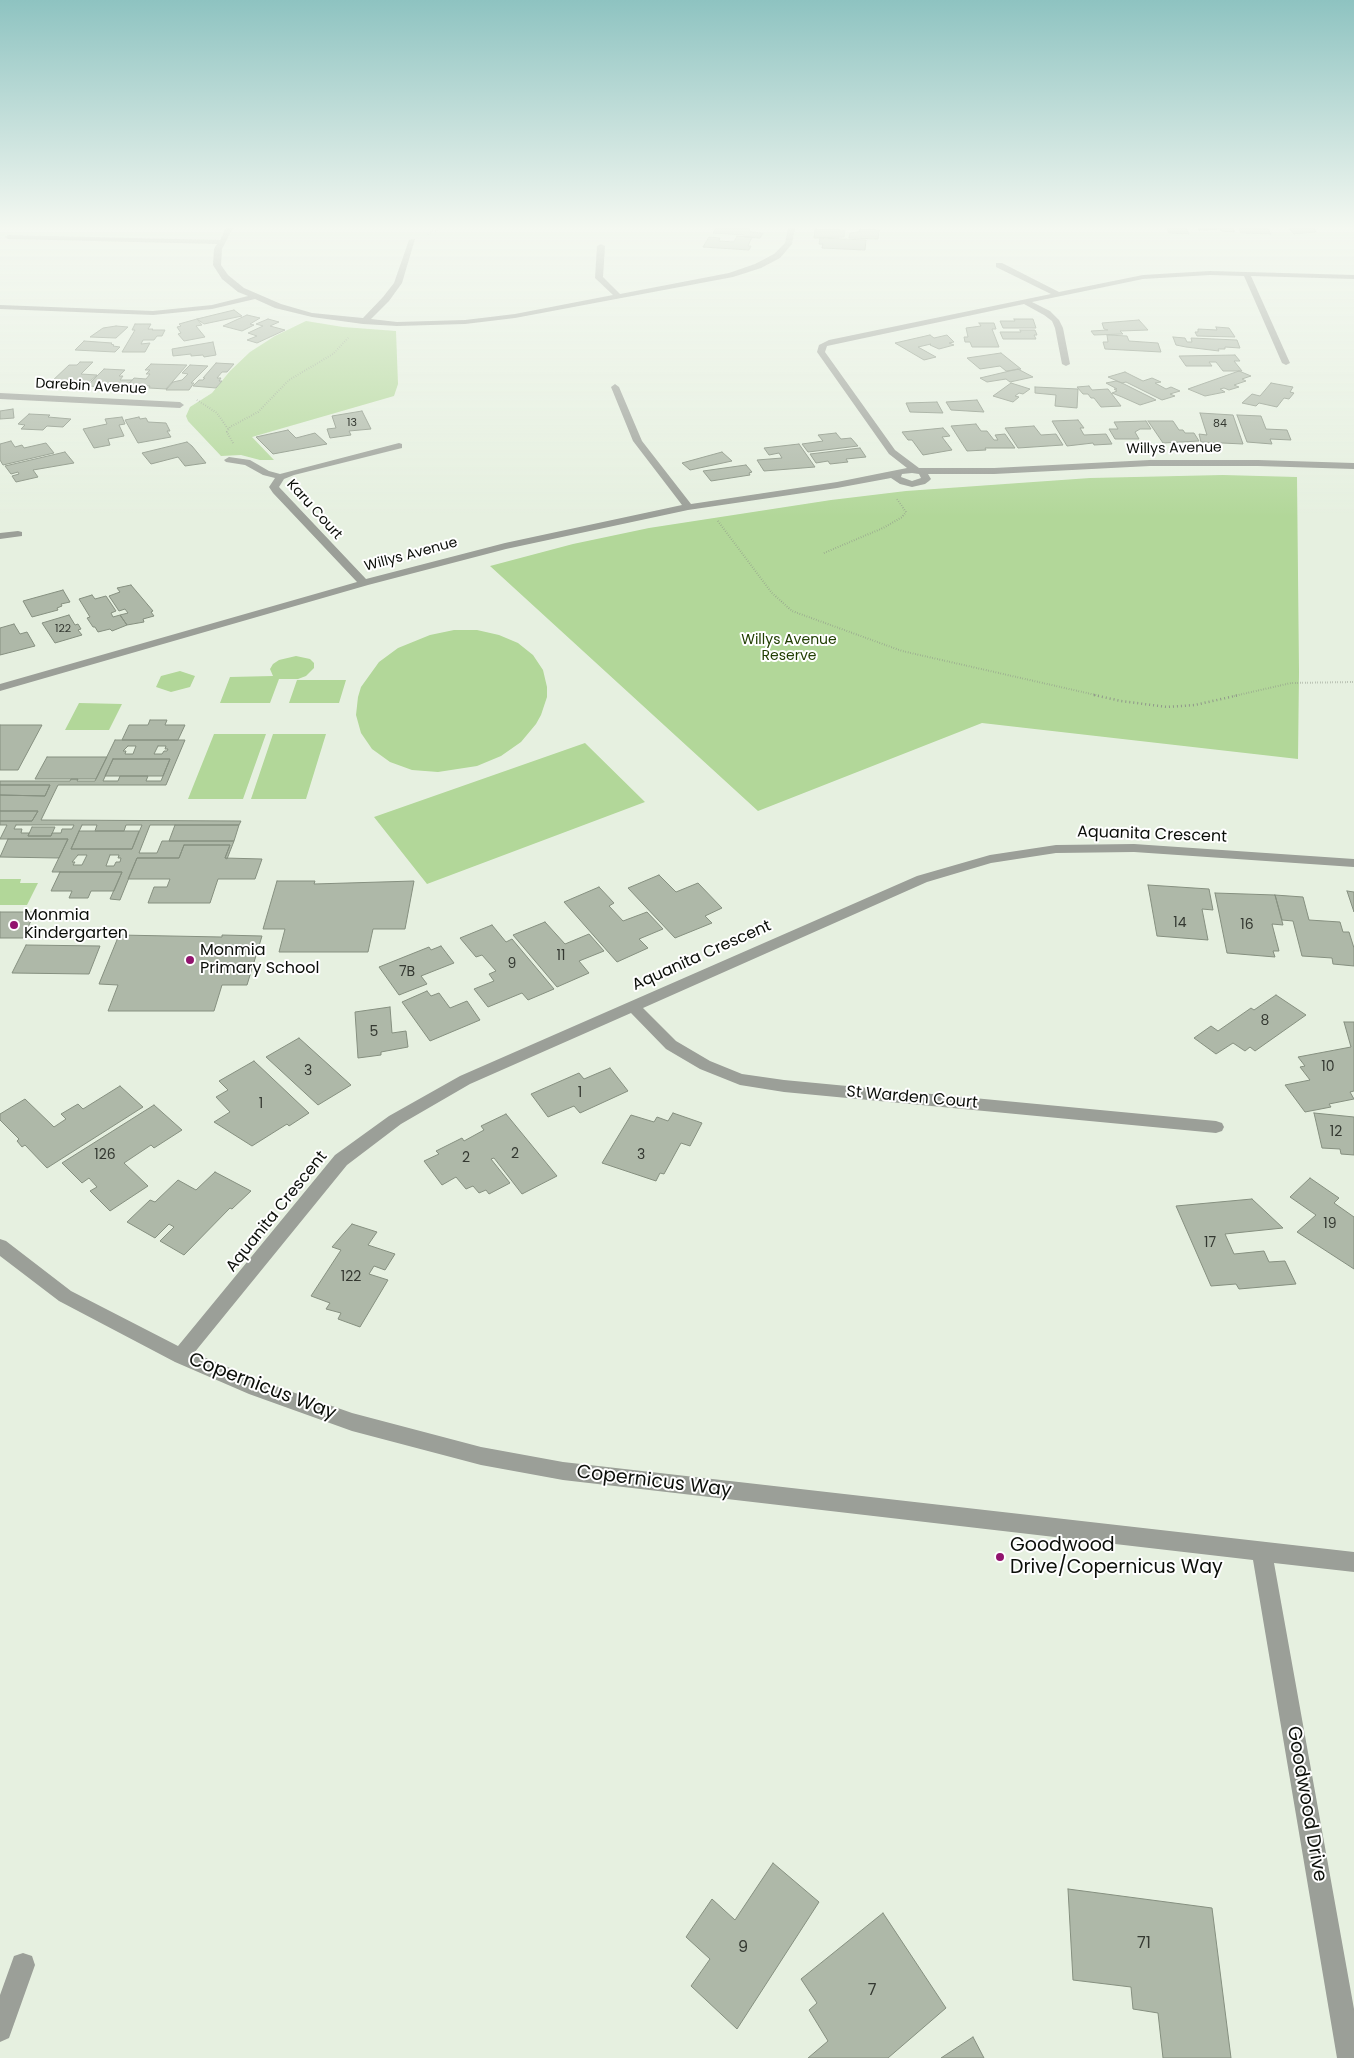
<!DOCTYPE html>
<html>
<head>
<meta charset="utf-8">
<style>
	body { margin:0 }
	canvas { display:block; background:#e6f0e0 }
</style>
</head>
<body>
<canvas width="1354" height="2058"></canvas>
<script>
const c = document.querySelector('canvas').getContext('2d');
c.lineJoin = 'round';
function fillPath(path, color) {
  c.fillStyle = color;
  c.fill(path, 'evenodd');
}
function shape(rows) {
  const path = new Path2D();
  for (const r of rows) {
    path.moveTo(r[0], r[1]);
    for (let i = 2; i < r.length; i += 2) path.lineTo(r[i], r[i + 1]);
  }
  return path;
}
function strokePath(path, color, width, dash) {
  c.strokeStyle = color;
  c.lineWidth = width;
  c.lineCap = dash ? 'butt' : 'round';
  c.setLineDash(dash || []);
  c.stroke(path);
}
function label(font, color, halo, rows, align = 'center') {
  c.font = font + ' Poppins,sans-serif';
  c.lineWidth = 4;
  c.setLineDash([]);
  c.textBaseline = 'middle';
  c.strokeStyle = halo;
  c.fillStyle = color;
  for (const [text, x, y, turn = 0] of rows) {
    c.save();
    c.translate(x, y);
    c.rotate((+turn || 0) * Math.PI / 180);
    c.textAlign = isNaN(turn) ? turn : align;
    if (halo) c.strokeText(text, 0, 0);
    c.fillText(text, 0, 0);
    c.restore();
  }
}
const green = shape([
	[306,321,343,327,396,331,398,384,394,396,252,437,274,460,260,460,241,455,221,456,188,421,186,416,190,407,212,393,230,371,250,352,275,336],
	[1223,475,1297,477,1299,672,1298,759,982,723,758,811,490,566,573,544,649,528,831,500,906,491,1090,478],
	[454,630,477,630,499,635,518,643,533,655,543,670,547,687,547,697,541,715,536,724,521,742,501,756,477,766,438,772,412,770,390,762,372,749,361,733,356,715,358,697,361,687,379,662,398,648,430,635],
	[296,656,310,659,314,663,314,668,306,676,298,679,279,679,270,703,220,703,230,677,273,676,270,669,273,664,279,660],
	[180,671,195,676,190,687,171,692,156,687,161,676],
	[297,680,346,680,339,703,289,703],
	[79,703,122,704,109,730,65,730],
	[214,734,266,734,243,799,188,799],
	[273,734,326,734,306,799,251,799],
	[585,743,645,802,427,884,374,817],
	[0,879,21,879,20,883,38,883,27,905,0,905]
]);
const building = shape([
	[716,228,750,228,749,232,763,233,760,238,744,237,744,235,713,233,716,228],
	[1167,228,1186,228,1189,234,1169,233,1167,228],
	[1198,228,1233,228,1234,232,1221,231,1220,229,1199,230,1198,228],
	[1239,228,1268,229,1271,234,1241,233,1239,228],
	[1289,228,1314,228,1316,232,1294,234,1289,228],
	[815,229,845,230,844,237,814,238,815,229],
	[860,229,879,230,878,239,849,238,850,233,859,232,860,229],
	[737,236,752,237,748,246,751,246,749,250,703,247,709,237,720,238,719,241,734,242,737,236],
	[820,238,866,240,865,250,822,248,823,244,819,244,820,238],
	[234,310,242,316,204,324,197,319,234,310],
	[247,315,260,318,250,324,254,325,242,331,223,326,247,315],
	[197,319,202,325,196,326,205,337,184,341,178,334,181,333,177,327,181,326,179,324,197,319],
	[268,319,279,322,270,326,285,330,257,343,247,340,257,336,248,333,263,326,256,324,268,319],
	[1014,319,1033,319,1036,328,1003,328,1000,321,1015,321,1014,319],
	[1139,320,1148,330,1120,331,1123,334,1094,335,1091,331,1108,330,1104,329,1102,323,1139,320],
	[979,323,994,323,996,329,992,329,999,347,972,347,970,342,965,342,964,337,968,337,966,328,981,326,979,323],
	[135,324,151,324,148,329,153,329,152,330,165,330,162,336,157,336,154,340,143,340,141,344,150,343,145,352,122,352,135,330,132,330,135,324],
	[116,326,128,327,116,338,90,337,103,328,116,326],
	[1216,327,1229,328,1235,337,1197,336,1195,332,1198,332,1198,329,1217,330,1216,327],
	[1020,330,1035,330,1037,335,1034,335,1036,339,1003,339,1000,332,1021,332,1020,330],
	[930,335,934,338,947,335,954,342,949,343,954,345,939,349,930,345,931,344,918,347,936,357,924,360,895,343,930,335],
	[1107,335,1127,336,1129,341,1158,343,1161,352,1105,349,1103,342,1108,342,1107,335],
	[1173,337,1185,338,1187,342,1192,342,1191,338,1237,340,1240,348,1225,347,1225,349,1218,349,1219,351,1186,347,1176,345,1173,337],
	[84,341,112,343,111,344,114,345,113,346,120,347,115,352,75,350,84,341],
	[213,342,216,355,204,357,203,355,191,356,191,354,173,356,172,349,213,342],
	[1001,353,1021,369,1006,371,1000,366,980,369,967,358,1001,353],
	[1235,355,1240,361,1234,361,1242,371,1223,371,1216,362,1209,362,1212,366,1186,366,1179,356,1235,355],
	[80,362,93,362,81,374,97,375,89,382,77,382,75,384,50,383,69,365,77,365,80,362],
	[216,363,234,364,227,372,222,372,217,378,221,378,219,381,222,381,216,388,193,386,199,380,203,380,205,378,203,378,216,363],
	[151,364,187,365,166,389,149,388,150,386,144,386,143,388,126,387,134,378,146,379,150,374,146,374,150,370,145,370,151,364],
	[190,365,208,366,191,383,194,383,189,390,166,390,173,382,182,380,188,374,182,373,190,365],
	[104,369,125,370,119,376,123,376,120,380,132,380,125,388,87,386,104,369],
	[1018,369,1033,377,1010,382,1006,379,987,382,980,378,1018,369],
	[1239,371,1251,376,1242,379,1246,381,1234,385,1239,387,1229,390,1224,388,1220,389,1225,392,1205,396,1188,389,1239,371],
	[1125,372,1143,381,1152,378,1161,382,1155,383,1166,389,1171,387,1180,391,1170,394,1175,396,1162,400,1126,382,1122,383,1108,377,1125,372],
	[1116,381,1122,383,1156,400,1140,405,1122,397,1112,393,1117,391,1114,389,1117,389,1106,383,1116,381],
	[1011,383,1030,389,1023,394,1019,393,1015,396,1019,397,1013,402,993,396,1011,383],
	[1271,383,1293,387,1290,392,1294,393,1289,399,1284,398,1277,407,1259,403,1256,406,1242,403,1252,394,1260,396,1271,383],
	[1089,386,1092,390,1108,389,1121,406,1101,407,1094,398,1091,398,1088,394,1083,394,1077,387,1089,386],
	[1035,387,1078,389,1077,408,1055,406,1056,395,1035,393,1035,387],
	[977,400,984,412,951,410,946,402,977,400],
	[937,402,943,413,910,412,906,403,937,402],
	[13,409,14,418,0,419,0,411,13,409],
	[362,411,371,429,349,431,351,435,330,438,327,429,336,428,332,416,362,411],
	[1200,413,1233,415,1243,444,1201,442,1199,434,1207,435,1200,413],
	[29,414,50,415,48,417,71,419,63,427,47,426,43,430,21,429,25,425,18,424,29,414],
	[1237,415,1261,416,1266,429,1287,430,1291,440,1270,439,1272,444,1247,442,1237,415],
	[122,417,125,424,119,425,124,436,108,439,110,445,94,448,83,429,107,424,105,419,122,417],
	[139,417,140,419,146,418,148,422,166,423,170,431,167,431,171,437,138,443,125,420,139,417],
	[1078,420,1084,428,1080,428,1084,435,1106,434,1112,444,1094,445,1093,443,1067,446,1052,421,1078,420],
	[1146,421,1151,429,1140,429,1135,432,1139,439,1115,439,1109,429,1118,429,1114,422,1146,421],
	[1148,421,1173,421,1179,430,1183,430,1185,433,1194,433,1199,441,1163,443,1148,421],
	[976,424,981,431,987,431,994,440,998,440,995,435,1005,434,1015,448,985,448,986,450,967,451,951,426,976,424],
	[1034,426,1041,435,1056,434,1063,445,1018,448,1005,428,1034,426],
	[943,428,950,436,942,437,952,450,923,455,912,440,908,440,902,432,943,428],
	[288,430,296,438,315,433,327,444,273,454,256,437,288,430],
	[836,433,841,439,851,438,858,446,808,452,802,444,823,441,818,435,836,433],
	[11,441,15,447,22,445,24,448,46,443,54,453,3,465,0,460,0,444,11,441],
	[187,442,192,446,206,463,185,466,178,457,151,464,142,453,187,442],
	[799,444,815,467,764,471,757,460,782,458,779,453,769,455,764,448,799,444],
	[860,448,866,457,846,459,848,462,830,464,828,461,816,463,810,454,860,448],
	[65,452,74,463,33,470,38,477,16,482,12,476,19,474,18,472,11,474,5,466,65,452],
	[722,452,732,461,690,470,682,463,722,452],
	[746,465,752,472,749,473,750,475,711,481,703,471,746,465],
	[131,585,153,611,151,612,154,616,143,619,144,622,127,625,120,615,128,613,125,609,119,611,109,596,120,592,117,588,131,585],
	[63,590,70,602,61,604,62,606,57,608,58,610,32,617,23,601,63,590],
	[92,595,95,599,106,596,116,611,111,613,113,617,120,615,127,625,112,631,110,629,98,632,95,627,93,627,87,618,90,617,79,599,92,595],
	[69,615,75,625,78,624,81,629,78,630,82,635,55,643,42,623,69,615],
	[14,624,20,634,27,632,35,646,0,655,0,628,14,624],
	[150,720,167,720,165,725,185,725,178,740,122,740,129,725,148,725,150,720],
	[0,725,42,725,18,770,0,770,0,725],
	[115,740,185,740,166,785,58,785,41,820,241,821,239,825,150,825,139,853,157,853,162,841,234,841,227,859,225,858,230,845,184,845,179,858,137,858,120,900,110,899,122,872,52,872,68,839,0,839,7,825,0,825,0,821,32,821,38,811,0,811,0,795,45,796,50,785,0,785,0,781,70,781,71,779,78,779,77,781,95,781,115,740],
	[128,746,136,746,133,754,125,754,126,751,123,751,128,746],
	[158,746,166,746,165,749,168,749,167,751,164,751,162,754,154,754,158,746],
	[113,759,170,759,161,781,146,781,148,776,120,776,118,781,103,781,113,759],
	[16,825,74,825,72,829,62,829,61,833,52,833,51,836,28,836,29,833,21,833,22,829,14,829,16,825],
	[82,825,97,825,95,831,124,831,126,825,142,825,132,849,71,849,82,825],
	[78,855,87,855,82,865,73,865,75,862,72,862,78,855],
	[110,855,119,855,118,858,121,858,120,862,116,862,114,866,106,866,110,855],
	[47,757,107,757,96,779,35,779,47,757],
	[113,759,170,759,163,776,105,776,113,759],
	[0,785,50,785,45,796,0,795,0,785],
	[0,811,38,811,32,821,0,821,0,811],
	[175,825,239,825,234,841,169,841,175,825],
	[32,827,55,827,51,836,28,836,32,827],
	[79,831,139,831,132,849,71,849,79,831],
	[8,839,68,839,59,858,0,857,8,839],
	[184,845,230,845,225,858,262,859,255,879,218,879,210,903,148,903,154,887,167,887,170,879,128,879,137,858,179,858,184,845],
	[60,872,122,872,114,891,91,891,88,898,69,898,72,891,51,891,60,872],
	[659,875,676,892,698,883,722,908,705,916,712,923,675,938,628,888,659,875],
	[277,881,315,881,314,884,414,881,405,929,373,929,368,952,279,952,285,929,263,929,277,881],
	[1148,885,1209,889,1213,910,1202,909,1208,940,1157,936,1148,885],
	[599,887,614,903,609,906,623,921,647,912,663,929,639,939,648,948,617,962,564,902,599,887],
	[1347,891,1354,892,1354,912,1347,891],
	[1215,893,1275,895,1283,925,1272,924,1279,951,1273,951,1275,957,1227,953,1215,893],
	[1275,895,1303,897,1309,920,1340,922,1343,932,1349,932,1354,948,1354,966,1333,964,1332,958,1302,956,1293,921,1282,920,1275,895],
	[0,912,35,912,23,938,0,938,0,912],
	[545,922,565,944,589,934,604,951,579,961,589,973,557,987,513,935,545,922],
	[492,925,506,942,512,939,554,989,528,1000,522,993,488,1007,474,989,494,981,489,974,496,971,482,955,476,957,460,938,492,925],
	[119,935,222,937,222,935,262,936,247,985,222,985,214,1011,108,1011,118,985,99,984,119,935],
	[26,945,100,946,89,974,12,973,26,945],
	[441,946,454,963,421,976,427,984,399,995,379,967,429,947,431,950,441,946],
	[427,991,431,996,439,993,450,1008,467,1001,480,1020,430,1041,402,1002,427,991],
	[1276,995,1306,1015,1255,1051,1250,1047,1245,1051,1233,1043,1216,1054,1194,1038,1211,1026,1218,1031,1251,1008,1254,1010,1276,995],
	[390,1007,392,1033,406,1031,408,1047,381,1052,381,1055,358,1058,355,1012,390,1007],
	[1344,1022,1354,1022,1354,1091,1350,1092,1354,1099,1329,1104,1331,1107,1305,1112,1285,1085,1310,1080,1300,1067,1305,1066,1298,1057,1351,1047,1344,1022],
	[299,1038,351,1085,318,1105,266,1057,299,1038],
	[254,1061,309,1113,289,1126,287,1124,252,1146,214,1122,230,1112,216,1097,228,1090,219,1081,254,1061],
	[610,1068,628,1091,580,1113,574,1106,548,1117,531,1094,579,1073,584,1079,610,1068],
	[120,1086,143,1107,47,1168,25,1145,22,1147,17,1141,19,1139,0,1120,0,1114,25,1099,54,1127,66,1119,61,1114,78,1104,83,1109,120,1086],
	[154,1105,182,1130,154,1148,151,1145,124,1163,148,1186,110,1211,90,1191,97,1187,89,1178,82,1183,62,1163,154,1105],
	[673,1113,702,1123,690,1146,681,1143,664,1174,660,1173,656,1181,602,1163,631,1115,654,1122,657,1117,668,1121,673,1113],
	[1314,1113,1354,1117,1354,1155,1341,1154,1340,1149,1322,1148,1314,1113],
	[506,1114,557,1176,522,1194,494,1158,491,1159,510,1183,489,1194,486,1190,479,1193,473,1186,466,1189,456,1177,442,1185,424,1161,439,1154,436,1151,462,1138,464,1141,484,1130,481,1126,506,1114],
	[215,1172,251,1191,232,1209,230,1208,184,1255,160,1241,174,1227,169,1224,155,1238,127,1222,150,1200,155,1202,178,1180,196,1190,215,1172],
	[1310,1178,1339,1198,1334,1203,1354,1217,1354,1269,1297,1232,1316,1215,1290,1197,1310,1178],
	[1252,1199,1283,1228,1225,1234,1234,1254,1264,1251,1269,1262,1285,1261,1296,1284,1239,1289,1236,1284,1211,1286,1176,1206,1252,1199],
	[352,1224,377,1232,368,1245,395,1254,385,1270,374,1266,369,1274,388,1280,360,1327,338,1319,341,1313,326,1309,330,1303,311,1296,341,1250,332,1247,352,1224],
	[773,1863,819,1902,737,2029,691,1986,710,1959,686,1937,712,1899,735,1920,773,1863],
	[1068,1889,1212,1908,1231,2058,1163,2058,1158,2013,1133,2009,1131,1987,1073,1980,1068,1889],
	[883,1913,946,2008,888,2058,808,2058,828,2041,809,2010,817,2003,801,1979,883,1913],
	[973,2037,984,2058,941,2058,973,2037]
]);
const pathFar1 = shape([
	[428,234,441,228],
	[197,400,217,413,228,429],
	[233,443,227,432,230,427,258,412,289,380,333,354,349,337],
	[718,521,772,593,792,611,902,651,1100,696],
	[824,553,883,528,902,517,906,512,897,499],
	[1234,696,1291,683,1354,682]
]);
const path = shape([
	[1094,695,1121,701,1167,707,1195,705,1239,695]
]);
const minor = shape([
	[226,228,233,228,222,249,221,265,228,275,244,288,281,304,312,313,363,318,383,297,394,283,409,240,415,239,402,283,389,301,371,319,397,322,465,320,515,314,613,295,595,278,597,246,601,244,605,246,603,277,620,294,729,273,755,264,774,254,785,243,788,228,795,228,792,244,780,258,761,268,733,277,515,318,465,324,397,326,363,324,312,317,275,308,255,299,212,309,153,315,0,309,0,305,153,311,212,305,248,296,238,292,222,279,213,265,214,249,217,244,8,239,5,237,8,235,220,240,226,228],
	[996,263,1002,263,1059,292,1143,275,1210,271,1354,275,1354,279,1251,276,1290,363,1286,365,1282,363,1244,276,1210,275,1143,279,1032,302,1050,311,1059,320,1063,328,1070,364,1066,366,1062,364,1055,328,1052,321,1044,315,1024,304,827,346,825,352,895,450,919,468,994,468,1150,460,1258,460,1354,463,1354,469,1258,466,1150,466,994,474,928,474,931,479,929,481,925,484,912,487,900,484,891,478,837,488,688,510,506,549,368,585,0,691,0,684,357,582,273,493,269,487,275,478,263,475,245,465,226,462,224,460,229,457,250,460,269,471,280,474,399,443,402,444,402,448,294,475,284,479,279,487,366,579,505,543,682,505,633,441,611,387,615,384,619,387,642,441,691,504,837,482,907,468,889,454,817,352,819,345,829,340,1051,294,996,267,996,263],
	[912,473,919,474,921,478,912,481,901,477,902,474,912,473],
	[0,393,180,402,184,405,180,408,0,399,0,393],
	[18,531,22,532,22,536,0,539,0,533,18,531],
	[1134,844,1354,859,1354,867,1134,852,1056,853,991,863,927,882,643,1008,676,1041,710,1061,742,1074,784,1080,1216,1121,1222,1123,1224,1127,1222,1131,1216,1133,784,1092,740,1085,700,1069,666,1049,631,1013,470,1084,401,1124,347,1165,194,1353,261,1381,352,1413,481,1447,563,1462,1354,1552,1354,1572,1274,1563,1354,2009,1354,2058,1337,2058,1253,1560,563,1480,481,1465,352,1431,249,1394,175,1362,59,1301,0,1256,0,1239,6,1241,71,1291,178,1346,335,1155,389,1116,460,1076,917,876,990,855,1056,845,1134,844],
	[23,1953,32,1956,35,1965,9,2038,0,2042,0,1995,14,1956,23,1953]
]);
const markers = [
	[14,925,5,"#92136e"],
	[190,960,5,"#92136e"],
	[1000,1557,5,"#92136e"]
];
const farNumbernames = [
	["13",352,423],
	["84",1220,424],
	["122",63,629]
];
const farStreetnames = [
	["Darebin Avenue",91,387,3],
	["Willys Avenue",1174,449,-1],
	["Karu Court",314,510,48],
	["Willys Avenue",411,555,-15]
];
const farParknames = [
	["Willys Avenue",789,640],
	["Reserve",789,656]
];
const numberNames = [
	["14",1180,923],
	["16",1247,925],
	["11",561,956],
	["9",512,964],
	["7B",407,972],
	["8",1265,1021],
	["5",374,1032],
	["10",1328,1067],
	["3",308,1071],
	["1",580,1093],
	["1",261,1104],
	["12",1336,1132],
	["2",515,1154],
	["126",105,1155],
	["3",641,1155],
	["2",466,1158],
	["19",1330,1224],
	["17",1210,1243],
	["122",351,1277]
];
const streetNames = [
	["Aquanita Crescent",1152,835,2],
	["Aquanita Crescent",702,956,-24],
	["St Warden Court",912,1098,5],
	["Aquanita Crescent",277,1212,-51]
];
const poiNames = [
	["Monmia",24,916],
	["Kindergarten",24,934],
	["Monmia",200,951],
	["Primary School",200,969]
];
const nearNumbernames = [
	["71",1144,1944],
	["9",743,1948],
	["7",872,1991]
];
const nearStreetnames = [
	["Copernicus Way",262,1387,21],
	["Copernicus Way",654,1482,7],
	["Goodwood Drive",1306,1804,80]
];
const nearPoinames = [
	["Goodwood",1010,1546],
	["Drive/Copernicus Way",1010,1568]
];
fillPath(green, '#b2d799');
fillPath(building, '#aeb8a8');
strokePath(building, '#869080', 1);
strokePath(pathFar1, '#8f968a', 2, [0.5, 2]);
strokePath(path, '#8f968a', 2.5, [1, 3]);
fillPath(minor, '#9b9f98');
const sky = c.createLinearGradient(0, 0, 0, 517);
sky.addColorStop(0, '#8ec3c1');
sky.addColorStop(0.44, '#f4f8f1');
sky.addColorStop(1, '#f4f8f100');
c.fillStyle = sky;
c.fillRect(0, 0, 1354, 517);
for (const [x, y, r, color] of markers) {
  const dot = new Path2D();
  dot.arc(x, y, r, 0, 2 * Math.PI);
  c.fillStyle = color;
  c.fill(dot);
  strokePath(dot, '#fff', 2);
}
label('11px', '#343831', null, farNumbernames);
label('14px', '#0b0e09', '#fff', farStreetnames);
label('14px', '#223f03', '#fff', farParknames);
label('14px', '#343831', null, numberNames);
label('16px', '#0b0e09', '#fff', streetNames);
label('16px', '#0b0e09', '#fff', poiNames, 'left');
label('16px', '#343831', null, nearNumbernames);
label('19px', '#0b0e09', '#fff', nearStreetnames);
label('19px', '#0b0e09', '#fff', nearPoinames, 'left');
</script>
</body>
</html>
